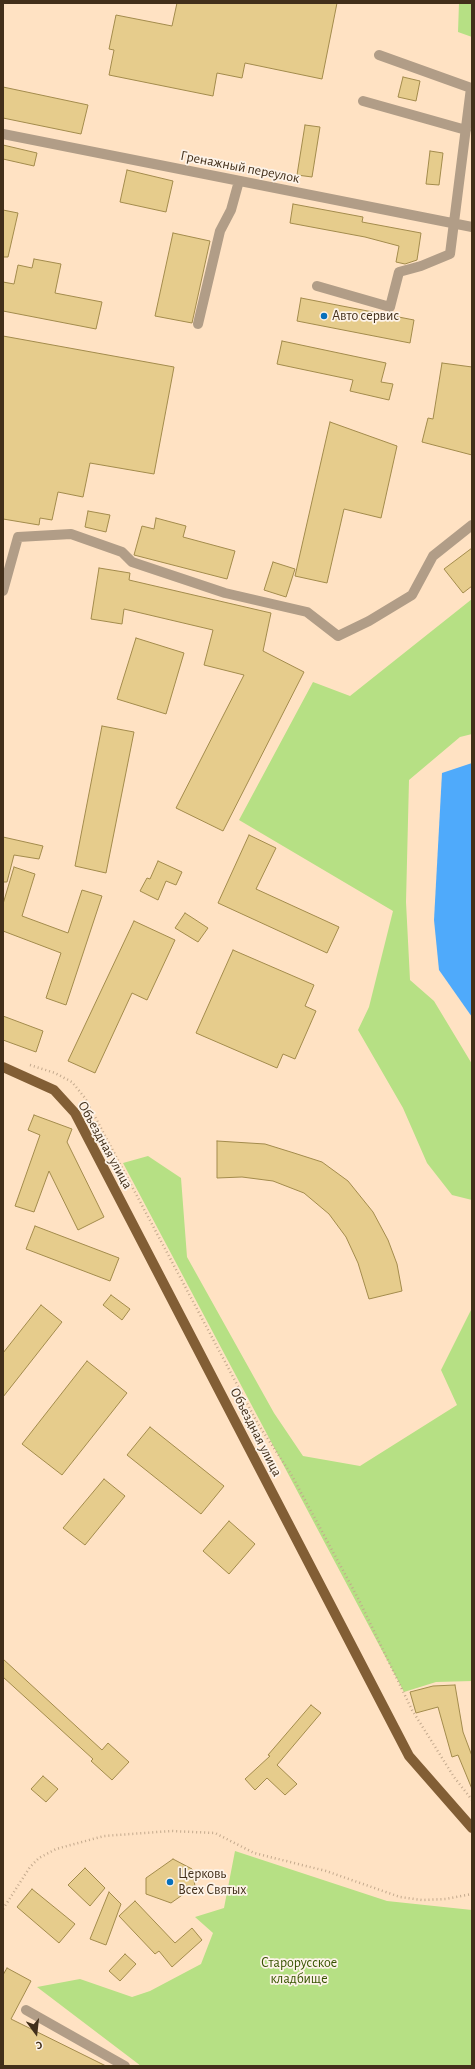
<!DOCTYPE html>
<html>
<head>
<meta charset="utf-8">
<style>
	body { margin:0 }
	#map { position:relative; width:475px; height:2069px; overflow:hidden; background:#ffe2c3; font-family:"Alegreya Sans",sans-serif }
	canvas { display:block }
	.frame { position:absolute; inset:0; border:4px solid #422f1a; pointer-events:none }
	.north { position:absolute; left:16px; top:2013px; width:40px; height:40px; -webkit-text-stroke:3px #fdf3e8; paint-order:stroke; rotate:165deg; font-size:11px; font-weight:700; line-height:16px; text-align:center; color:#422f1a }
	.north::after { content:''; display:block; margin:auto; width:14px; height:18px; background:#422f1a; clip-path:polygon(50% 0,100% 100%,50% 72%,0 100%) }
</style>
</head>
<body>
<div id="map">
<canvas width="475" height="2069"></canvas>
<div class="frame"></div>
<div class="north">С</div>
</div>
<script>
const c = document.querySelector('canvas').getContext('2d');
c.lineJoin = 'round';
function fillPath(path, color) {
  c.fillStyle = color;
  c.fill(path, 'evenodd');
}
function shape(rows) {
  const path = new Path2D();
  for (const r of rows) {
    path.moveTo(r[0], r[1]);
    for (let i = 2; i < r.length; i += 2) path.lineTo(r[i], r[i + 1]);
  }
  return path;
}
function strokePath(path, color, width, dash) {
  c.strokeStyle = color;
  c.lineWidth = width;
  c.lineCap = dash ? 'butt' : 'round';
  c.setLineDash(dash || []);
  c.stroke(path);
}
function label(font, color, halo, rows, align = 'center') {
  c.font = font + ' "Alegreya Sans",sans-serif';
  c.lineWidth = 3.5;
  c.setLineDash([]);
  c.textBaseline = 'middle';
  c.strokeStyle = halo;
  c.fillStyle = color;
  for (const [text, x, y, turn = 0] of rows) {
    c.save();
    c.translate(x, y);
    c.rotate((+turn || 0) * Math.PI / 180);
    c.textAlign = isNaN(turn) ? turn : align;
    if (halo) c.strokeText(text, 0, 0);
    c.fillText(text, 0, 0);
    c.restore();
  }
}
const green = shape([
	[459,3,472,3,472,37,458,32],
	[472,599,472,734,460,737,409,780,406,902,410,980,434,1001,472,1064,472,1200,452,1195,427,1163,403,1108,358,1030,369,1007,393,911,239,820,313,682,350,696],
	[148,1156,181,1178,187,1257,274,1413,303,1456,360,1466,457,1405,441,1370,472,1308,472,1681,436,1682,404,1692,123,1163],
	[235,1851,387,1901,472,1910,472,2066,141,2066,37,1987,80,1979,132,1997,150,1991,201,1964,213,1933,195,1917,224,1908]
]);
const water = shape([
	[472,763,472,1017,439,970,434,920,442,773]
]);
const building = shape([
	[177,3,337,3,322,79,245,63,242,78,217,73,213,96,109,75,114,50,109,49,116,15,172,26,177,3],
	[403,77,420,81,416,101,398,97,403,77],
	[3,87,88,105,81,134,3,118,3,87],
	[305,125,320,127,312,177,297,175,305,125],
	[3,145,37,153,34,166,3,159,3,145],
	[430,151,443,153,439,185,426,184,430,151],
	[127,170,173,181,166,212,120,202,127,170],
	[293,204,363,217,362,222,421,233,417,260,405,264,396,262,399,246,365,237,290,223,293,204],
	[3,210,18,213,8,257,3,257,3,210],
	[173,233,210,241,192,323,155,316,173,233],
	[34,259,61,264,55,293,102,302,96,329,3,311,3,282,14,284,18,265,32,268,34,259],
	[301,298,414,320,410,343,297,321,301,298],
	[3,336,174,367,154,474,90,463,83,497,58,492,52,520,40,518,39,525,3,519,3,336],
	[282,341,386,363,381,382,393,384,389,400,350,391,353,380,277,364,282,341],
	[442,363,472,367,472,455,422,442,428,418,433,419,442,363],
	[330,422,397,446,381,518,344,509,327,583,295,576,330,422],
	[88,511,110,515,106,532,85,527,88,511],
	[156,518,186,526,183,537,235,551,227,579,134,555,142,526,154,529,156,518],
	[472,548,472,586,463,593,444,569,472,548],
	[273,562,295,569,286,597,264,590,273,562],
	[99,568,130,573,129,580,271,613,263,651,304,672,223,831,176,808,244,675,204,665,213,630,124,609,122,624,91,619,99,568],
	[136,638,184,653,166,714,117,699,136,638],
	[102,726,134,732,106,873,75,866,102,726],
	[249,835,276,848,256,889,339,927,327,953,218,903,249,835],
	[3,837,43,846,39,859,14,855,7,882,3,882,3,837],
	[158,861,182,872,176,885,166,881,158,900,140,891,147,878,150,879,158,861],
	[14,867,35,874,22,916,68,933,82,890,102,896,66,1005,46,998,61,953,3,931,3,904,14,867],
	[185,913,208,928,198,942,175,928,185,913],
	[134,921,175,940,147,1000,132,993,95,1073,68,1061,134,921],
	[233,950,314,985,305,1006,316,1011,295,1059,283,1054,277,1068,196,1033,233,950],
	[3,1016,43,1031,36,1052,3,1040,3,1016],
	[34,1115,72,1129,67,1142,104,1217,78,1230,49,1171,34,1212,15,1206,40,1135,28,1130,34,1115],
	[217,1141,265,1144,294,1153,322,1162,348,1181,373,1212,388,1240,397,1264,402,1291,369,1299,358,1263,346,1237,329,1214,304,1193,273,1181,242,1177,217,1178,217,1141],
	[35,1226,119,1258,110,1281,26,1249,35,1226],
	[111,1295,130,1309,122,1320,103,1305,111,1295],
	[41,1305,62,1322,3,1397,3,1353,41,1305],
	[87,1361,127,1393,62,1475,22,1444,87,1361],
	[150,1427,224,1486,201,1514,127,1455,150,1427],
	[104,1479,125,1496,85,1545,63,1528,104,1479],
	[229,1521,255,1544,229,1574,203,1551,229,1521],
	[3,1659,102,1750,108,1743,129,1762,112,1780,91,1761,93,1759,3,1677,3,1659],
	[455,1685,463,1732,472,1756,472,1789,458,1755,452,1757,438,1707,416,1713,410,1692,433,1686,455,1685],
	[311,1705,321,1713,277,1765,297,1784,285,1795,267,1778,255,1790,245,1779,270,1756,268,1755,311,1705],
	[43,1776,58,1789,46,1802,31,1789,43,1776],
	[173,1859,192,1869,195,1886,171,1903,146,1894,146,1878,173,1859],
	[85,1868,105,1888,90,1906,68,1885,85,1868],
	[32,1889,75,1924,59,1943,17,1907,32,1889],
	[109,1892,121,1904,106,1945,90,1939,109,1892],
	[135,1901,175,1943,192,1928,202,1940,172,1967,159,1951,155,1954,119,1916,135,1901],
	[125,1954,136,1964,120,1981,109,1971,125,1954],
	[7,1968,31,1981,11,2019,106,2066,3,2066,3,1975,7,1968]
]);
const path = shape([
	[30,1065,55,1073,72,1082,85,1098,258,1424,291,1474,359,1600,412,1710,454,1777,472,1800],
	[3,1909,30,1867,39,1858,56,1849,104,1836,171,1831,215,1833,254,1853,326,1871,400,1897,422,1900,446,1899,472,1894]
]);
const minor = shape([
	[363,101,466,130],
	[3,134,472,227],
	[317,286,390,307,399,272,421,266,450,254,471,88,379,55],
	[198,324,220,231,231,210,239,181],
	[3,591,18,537,71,534,122,552,132,562,225,593,307,612,338,636,369,621,412,595,433,556,472,525],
	[26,2010,125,2066]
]);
const major = shape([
	[3,1067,54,1090,75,1113,409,1756,472,1828]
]);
const markers = [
	[324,316,4,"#0670bc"],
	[170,1882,4,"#0670bc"]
];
const streetNames = [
	["Гренажный переулок",240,167,11],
	["Объездная улица",105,1145,61],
	["Объездная улица",256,1432,63]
];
const poiNames = [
	["Авто сервис",332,316],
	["Церковь",178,1874],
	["Всех Святых",178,1890]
];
const parkNames = [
	["Старорусское",299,1963],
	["кладбище",299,1979]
];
fillPath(green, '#b6e084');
fillPath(water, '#4faafb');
fillPath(building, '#e6cc8c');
strokePath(building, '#a38b4c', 1);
strokePath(path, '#c3a98d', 2.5, [1, 3]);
strokePath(minor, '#b19d87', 10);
strokePath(major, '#825e35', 10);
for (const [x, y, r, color] of markers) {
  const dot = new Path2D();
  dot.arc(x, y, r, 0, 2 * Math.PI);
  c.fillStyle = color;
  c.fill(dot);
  strokePath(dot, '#fdf3e8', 1.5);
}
label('14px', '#422f1a', '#fdf3e8', streetNames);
label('14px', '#422f1a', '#fdf3e8', poiNames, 'left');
label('14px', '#385402', '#fdf3e8', parkNames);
</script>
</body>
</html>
